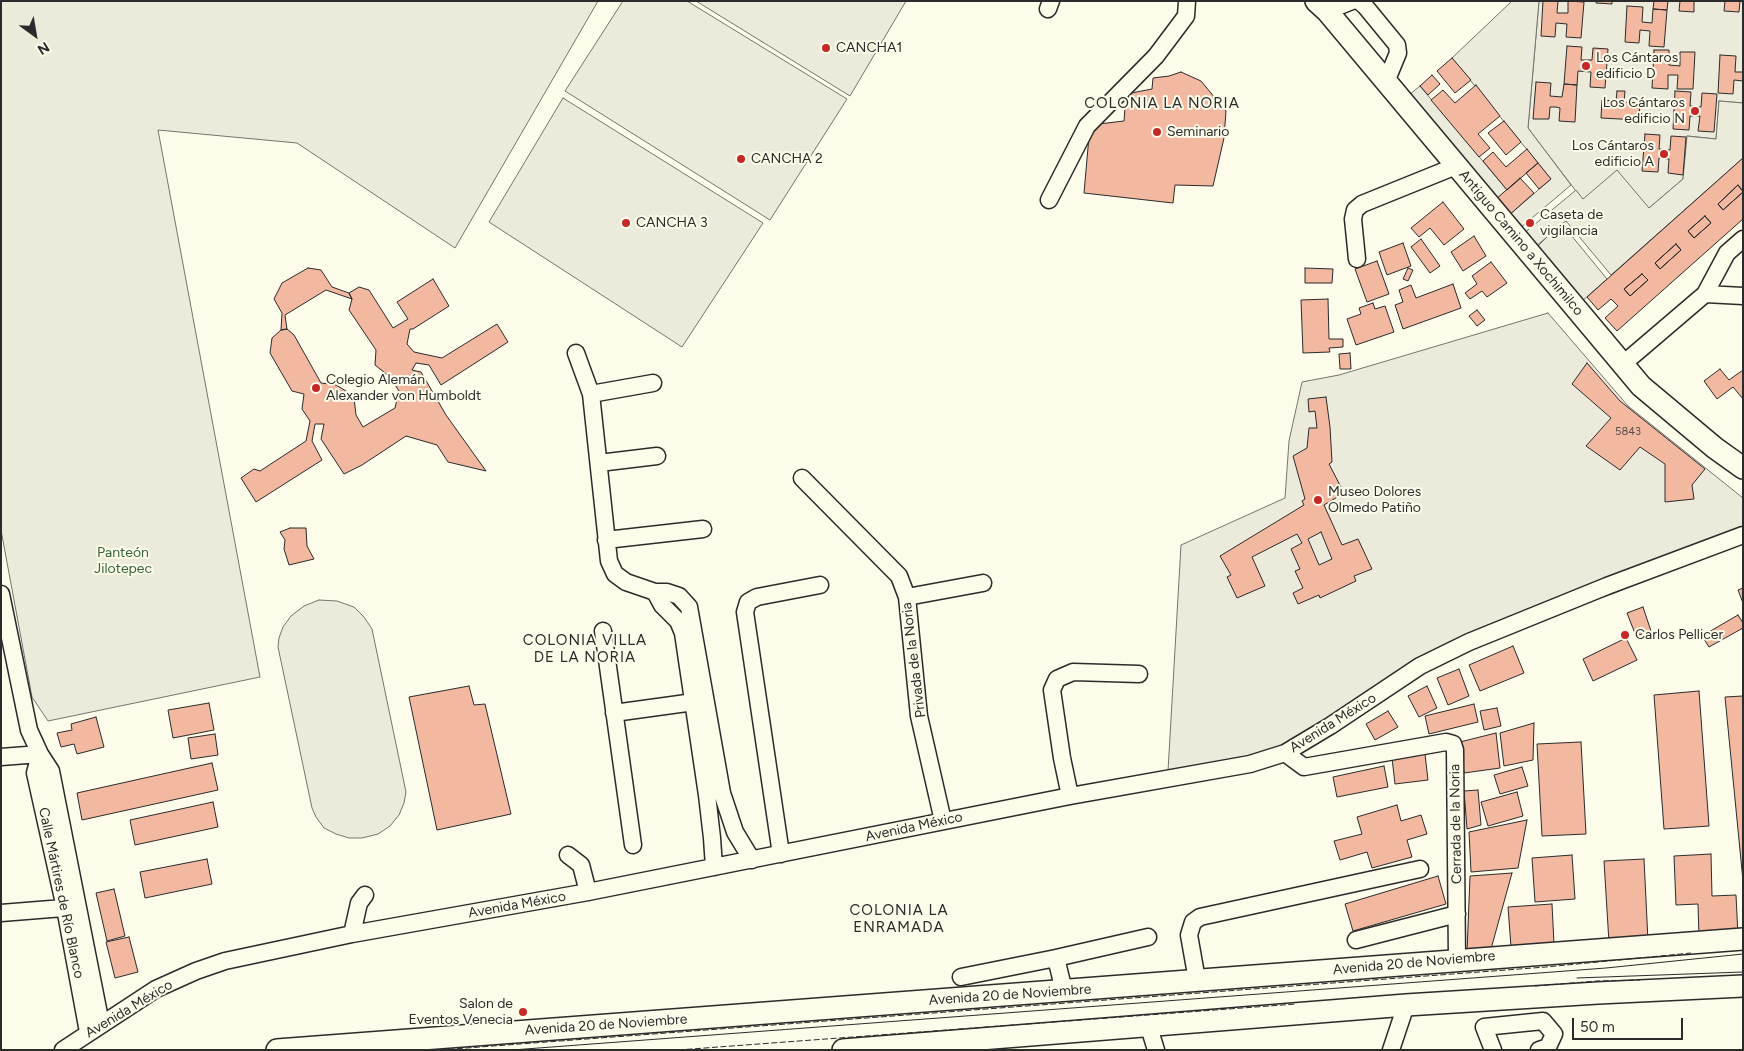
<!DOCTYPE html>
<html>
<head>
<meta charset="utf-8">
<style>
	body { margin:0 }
	#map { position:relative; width:1744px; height:1051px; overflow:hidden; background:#fdfbea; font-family:Figtree,sans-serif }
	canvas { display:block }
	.frame { position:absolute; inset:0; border:2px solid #2b2b2b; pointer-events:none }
	.north { position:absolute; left:10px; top:10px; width:50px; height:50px; -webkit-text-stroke:4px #fdfbea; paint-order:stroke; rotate:148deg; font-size:14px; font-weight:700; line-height:20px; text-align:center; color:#2b2b2b }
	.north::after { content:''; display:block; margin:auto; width:18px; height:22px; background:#2b2b2b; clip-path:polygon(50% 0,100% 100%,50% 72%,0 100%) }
	.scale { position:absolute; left:1572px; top:1018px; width:111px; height:22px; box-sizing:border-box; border:2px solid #2b2b2b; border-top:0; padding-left:6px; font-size:15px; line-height:18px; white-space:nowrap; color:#2b2b2b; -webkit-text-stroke:4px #fdfbea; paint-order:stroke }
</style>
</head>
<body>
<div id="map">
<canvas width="1744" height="1051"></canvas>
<div class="frame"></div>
<div class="north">N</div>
<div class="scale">50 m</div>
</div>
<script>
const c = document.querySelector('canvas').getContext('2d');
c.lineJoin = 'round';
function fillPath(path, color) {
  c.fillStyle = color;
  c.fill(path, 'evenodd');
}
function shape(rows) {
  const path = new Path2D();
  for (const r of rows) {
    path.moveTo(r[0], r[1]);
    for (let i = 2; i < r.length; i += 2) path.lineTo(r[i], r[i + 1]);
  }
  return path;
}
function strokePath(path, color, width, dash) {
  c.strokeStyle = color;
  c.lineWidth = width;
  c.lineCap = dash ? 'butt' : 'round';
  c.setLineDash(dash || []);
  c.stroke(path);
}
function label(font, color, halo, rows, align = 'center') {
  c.font = font + ' Figtree,sans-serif';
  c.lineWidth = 4;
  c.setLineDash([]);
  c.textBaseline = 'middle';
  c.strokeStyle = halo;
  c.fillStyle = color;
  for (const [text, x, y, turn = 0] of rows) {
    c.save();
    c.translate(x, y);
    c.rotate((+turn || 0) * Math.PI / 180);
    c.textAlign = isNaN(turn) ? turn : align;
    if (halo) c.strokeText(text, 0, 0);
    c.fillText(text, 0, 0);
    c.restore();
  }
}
const green = shape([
	[1,1,598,1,455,248,297,143,158,130,260,677,48,721,32,697,1,530,1,1],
	[623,1,687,1,847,99,770,220,565,91,623,1],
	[696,1,906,1,850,96,696,1],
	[1539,1,1743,1,1743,103,1719,101,1716,139,1687,136,1683,179,1649,208,1582,199,1528,128,1539,1],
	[563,98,763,223,682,347,489,222,563,98],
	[1548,313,1628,406,1743,498,1743,540,1612,594,1467,646,1296,748,1168,771,1181,545,1285,498,1289,441,1302,382,1339,375,1548,313],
	[319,600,337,601,354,607,364,617,372,629,406,792,404,803,399,815,390,826,378,834,362,838,349,838,336,834,324,828,316,817,312,808,278,647,279,638,283,627,291,616,304,606,319,600]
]);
const parking = shape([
	[1512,1,1539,1,1528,128,1571,185,1519,229,1508,216,1551,179,1452,58,1512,1],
	[1420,86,1507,190,1495,200,1409,95,1420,86],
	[1719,101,1743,103,1743,158,1611,275,1566,221,1562,224,1607,279,1581,302,1536,248,1547,237,1535,247,1523,234,1576,190,1583,199,1617,170,1649,208,1683,179,1687,136,1716,139,1719,101]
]);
const building = shape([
	[1543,1,1558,1,1557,13,1568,13,1568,1,1584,2,1581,38,1566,37,1567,24,1556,23,1555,37,1541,36,1543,1],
	[1596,1,1612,1,1612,4,1596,3,1596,1],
	[1654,1,1668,1,1667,10,1653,9,1654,1],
	[1680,1,1694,1,1694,12,1679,11,1680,1],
	[1725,1,1740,1,1739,12,1724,11,1725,1],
	[1627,6,1643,7,1642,22,1652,23,1653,9,1667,10,1664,47,1649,46,1650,31,1640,30,1639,43,1625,42,1627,6],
	[1567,46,1582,47,1581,60,1592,60,1593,48,1608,49,1605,88,1590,87,1591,72,1578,71,1577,85,1564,84,1567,46],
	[1654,50,1669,50,1669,65,1680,66,1680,52,1695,52,1693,89,1677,89,1678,75,1668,75,1668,89,1652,88,1654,50],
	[1720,55,1736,56,1735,72,1743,72,1743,81,1734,80,1733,94,1718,93,1720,55],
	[1452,58,1471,80,1455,93,1437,71,1452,58],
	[1181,72,1201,81,1226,111,1224,138,1213,186,1175,185,1173,203,1084,193,1090,125,1124,121,1126,94,1152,89,1153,78,1169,76,1181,72],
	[1432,75,1440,84,1428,95,1420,86,1432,75],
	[1536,82,1551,83,1550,96,1562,97,1564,84,1577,85,1575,122,1559,121,1560,108,1556,107,1550,107,1549,119,1533,119,1536,82],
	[1476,85,1500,116,1478,134,1490,148,1479,157,1431,100,1443,90,1455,103,1476,85],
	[1617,91,1625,91,1624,102,1640,103,1639,120,1601,118,1602,100,1616,101,1617,91],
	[1675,91,1691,92,1690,106,1701,107,1702,93,1717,94,1714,132,1698,131,1700,116,1690,116,1689,130,1673,129,1675,91],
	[1504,121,1521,142,1506,155,1488,133,1504,121],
	[1645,134,1660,135,1659,149,1670,150,1671,136,1686,137,1683,175,1668,173,1669,159,1659,158,1658,172,1642,171,1645,134],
	[1527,149,1538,163,1507,190,1483,161,1493,152,1506,167,1527,149],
	[1743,158,1743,191,1738,185,1718,204,1723,210,1743,192,1743,219,1617,331,1605,318,1618,306,1611,299,1598,310,1587,297,1743,158],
	[1705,216,1711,223,1694,238,1688,231,1705,216],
	[1676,244,1681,250,1660,269,1655,263,1676,244],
	[1642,274,1648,280,1630,296,1624,289,1642,274],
	[1538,163,1551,179,1539,189,1526,173,1538,163],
	[1520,178,1534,193,1508,216,1495,200,1520,178],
	[1738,185,1743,192,1723,210,1718,204,1738,185],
	[1443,202,1464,229,1444,245,1430,228,1419,237,1411,228,1443,202],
	[1705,216,1711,223,1694,238,1688,231,1705,216],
	[1474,236,1486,256,1463,271,1451,252,1474,236],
	[1421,239,1440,266,1430,273,1411,247,1421,239],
	[1403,243,1411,266,1387,275,1379,252,1403,243],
	[1676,244,1681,250,1660,269,1655,263,1676,244],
	[1377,261,1389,294,1367,302,1355,269,1377,261],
	[1491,262,1507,283,1487,297,1482,291,1470,299,1465,293,1477,284,1472,276,1491,262],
	[308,268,321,270,332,287,349,293,352,299,326,290,285,315,287,329,281,330,282,313,274,299,282,283,308,268],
	[1305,268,1333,269,1332,283,1305,283,1305,268],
	[1408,268,1413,270,1408,281,1403,279,1408,268],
	[1642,274,1648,280,1630,296,1624,289,1642,274],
	[433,279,449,306,413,329,410,329,407,344,414,352,442,358,497,324,508,342,441,385,429,365,416,363,412,370,421,372,446,415,486,471,448,462,437,445,406,436,362,465,344,474,321,439,324,424,315,424,312,441,322,460,256,502,241,478,254,469,260,471,306,441,310,421,302,409,304,394,292,391,270,353,272,338,281,330,287,329,294,335,321,383,336,385,351,394,354,398,356,415,363,427,395,408,399,391,390,377,375,365,376,350,349,310,352,299,349,293,359,287,369,290,393,328,408,319,397,302,433,279],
	[1453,284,1461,308,1403,329,1395,305,1403,302,1399,290,1411,285,1416,298,1453,284],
	[1328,299,1329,339,1343,339,1343,347,1329,348,1330,352,1303,353,1301,300,1328,299],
	[1373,303,1375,309,1385,306,1394,332,1356,345,1347,319,1361,314,1359,308,1373,303],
	[1477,310,1485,320,1477,326,1469,316,1477,310],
	[1350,353,1351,369,1340,369,1339,354,1350,353],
	[1587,363,1620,401,1705,469,1692,485,1694,499,1665,502,1665,464,1640,447,1620,470,1586,446,1611,418,1572,384,1587,363],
	[1720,369,1729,380,1743,370,1743,399,1733,387,1717,399,1704,381,1720,369],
	[1326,397,1330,427,1332,462,1329,464,1344,493,1324,505,1342,545,1358,539,1372,569,1354,576,1356,581,1320,598,1319,595,1298,604,1293,593,1303,588,1295,571,1300,569,1291,549,1302,543,1297,534,1252,557,1265,586,1237,598,1227,577,1231,575,1220,556,1304,505,1302,501,1305,499,1293,456,1307,448,1309,428,1317,428,1315,411,1309,412,1308,399,1326,397],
	[1321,532,1332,559,1319,565,1308,539,1321,532],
	[290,528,306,528,307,546,314,559,289,565,284,549,285,540,280,532,290,528],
	[1743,588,1743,603,1738,590,1743,588],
	[1643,607,1651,631,1636,636,1627,613,1643,607],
	[1738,615,1743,623,1743,628,1709,647,1702,636,1738,615],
	[1626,638,1637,660,1593,681,1583,659,1626,638],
	[1513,646,1524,673,1480,691,1469,665,1513,646],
	[1459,669,1469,696,1448,705,1437,678,1459,669],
	[469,686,474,705,485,704,511,814,437,830,409,697,469,686],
	[1427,686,1437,708,1419,717,1408,696,1427,686],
	[1699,691,1709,826,1664,829,1654,695,1699,691],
	[1743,696,1743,881,1725,697,1743,696],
	[209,703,214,730,173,738,168,710,209,703],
	[1474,704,1478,722,1429,734,1425,716,1474,704],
	[1497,708,1501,726,1484,730,1480,711,1497,708],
	[1388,711,1398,727,1375,740,1366,724,1388,711],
	[96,717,104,747,77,754,74,744,61,747,57,733,72,730,71,724,96,717],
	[1534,723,1533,760,1504,766,1500,733,1534,723],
	[1496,733,1500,768,1464,773,1460,742,1496,733],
	[215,734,218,755,191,759,188,738,215,734],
	[1581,742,1586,834,1542,836,1537,744,1581,742],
	[1425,754,1428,780,1395,784,1392,758,1425,754],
	[212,763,218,790,82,820,77,793,212,763],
	[1384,766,1388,787,1337,797,1333,777,1384,766],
	[1522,767,1528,786,1500,794,1494,775,1522,767],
	[1478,790,1481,825,1467,829,1464,791,1478,790],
	[1517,792,1523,816,1488,826,1481,802,1517,792],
	[213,802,218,827,135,845,130,820,213,802],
	[1397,805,1401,821,1421,815,1427,834,1407,840,1412,857,1372,868,1367,852,1340,860,1334,841,1362,834,1357,817,1397,805],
	[1527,820,1518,868,1471,872,1469,832,1527,820],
	[1711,854,1712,896,1736,895,1738,936,1699,937,1698,904,1676,905,1674,856,1711,854],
	[1572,855,1575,899,1535,902,1532,858,1572,855],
	[207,859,212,884,145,898,140,872,207,859],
	[1644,859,1648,941,1609,943,1604,861,1644,859],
	[1512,873,1491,949,1467,952,1470,876,1512,873],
	[1438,876,1446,904,1353,931,1345,904,1438,876],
	[114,889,125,936,107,941,96,893,114,889],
	[1552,904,1554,944,1511,947,1508,907,1552,904],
	[129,937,138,972,115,978,106,942,129,937]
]);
const minor = shape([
	[1359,1,1365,6,1397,45,1398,53,1386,82],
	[1048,9,1051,1],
	[1327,11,1352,1],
	[1049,200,1087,126,1156,56,1186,16,1187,1],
	[1357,259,1353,219,1355,210,1362,204,1456,166],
	[1705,294,1727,253,1743,239],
	[576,353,591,394,609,561,615,574,626,582,655,592,667,592,679,596,689,607,722,793,735,832,752,860],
	[1623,364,1705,294,1743,296],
	[591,394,653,383],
	[599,463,657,456],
	[802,478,899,576,907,597,919,716,943,821],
	[606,540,703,529],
	[655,592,662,605,678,621,683,633,707,795,712,838,714,867],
	[1,594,29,730,40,754,51,771,101,1024],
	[907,597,983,583],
	[603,631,633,845],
	[614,713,694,702],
	[1285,753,1304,767,1446,742,1453,744,1455,750,1457,959],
	[40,754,35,773,65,908,88,1032],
	[1,757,40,754],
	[1070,796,1062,758,1052,690,1057,679,1073,672,1139,674],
	[781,854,745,612,748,602,757,597,820,585],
	[568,855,581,865,588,892],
	[1,913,76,907],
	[352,934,359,903,365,895],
	[1356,940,1457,914],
	[961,977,1056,958],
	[1197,980,1189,935,1193,922,1200,917,1420,869],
	[1064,991,1056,958,1148,937],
	[1149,1027,1156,1050],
	[63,1050,156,989,196,971,225,961,352,934,588,892,1070,796,1250,764,1285,753,1330,726,1420,666,1469,642,1607,586,1743,535],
	[1391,1050,1406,1005],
	[1493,1050,1484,1027,1543,1021,1554,1034,1548,1047,1539,1050]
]);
const major = shape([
	[1316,1,1327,11,1641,386,1715,448,1743,468],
	[277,1050,1743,939],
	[843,1050,1406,1005,1598,993,1743,986]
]);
const tram = shape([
	[1577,978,1743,972],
	[512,1050,1606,968,1743,954]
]);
const fence = shape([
	[1535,986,1597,981,1640,980],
	[440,1050,1546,967,1691,953],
	[678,1050,1296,1004]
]);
const markers = [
	[826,48,5,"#c62828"],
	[1586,66,5,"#c62828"],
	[1695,111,5,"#c62828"],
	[1157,132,5,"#c62828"],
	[1664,154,5,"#c62828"],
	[741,159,5,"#c62828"],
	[626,223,5,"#c62828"],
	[1530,223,5,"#c62828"],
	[316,388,5,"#c62828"],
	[1318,500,5,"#c62828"],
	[1625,635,5,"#c62828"],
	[523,1012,5,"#c62828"]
];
const numberNames = [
	["5843",1628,432]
];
const poiNames = [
	["CANCHA1",836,48],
	["Los Cántaros",1596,58],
	["edificio D",1596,74],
	["Los Cántaros",1685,103,"right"],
	["edificio N",1685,119,"right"],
	["Seminario",1167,132],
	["Los Cántaros",1654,146,"right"],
	["edificio A",1654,162,"right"],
	["CANCHA 2",751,159],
	["Caseta de",1540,215],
	["vigilancia",1540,231],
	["CANCHA 3",636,223],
	["Colegio Alemán",326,380],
	["Alexander von Humboldt",326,396],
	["Museo Dolores",1328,492],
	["Olmedo Patiño",1328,508],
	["Carlos Pellicer",1635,635],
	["Salon de",513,1004,"right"],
	["Eventos Venecia",513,1020,"right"]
];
const streetNames = [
	["Antiguo Camino a Xochimilco",1521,243,50],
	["Privada de la Noria",914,660,-97],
	["Avenida México",1333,723,-32],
	["Cerrada de la Noria",1456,824,-91],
	["Avenida México",914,827,-12],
	["Calle Mártires de Río Blanco",61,893,78],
	["Avenida México",517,905,-10],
	["Avenida 20 de Noviembre",1414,963,-5],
	["Avenida 20 de Noviembre",1010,995,-4],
	["Avenida México",129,1009,-31],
	["Avenida 20 de Noviembre",606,1025,-4]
];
const parkNames = [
	["Panteón",123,553],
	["Jilotepec",123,569]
];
const neighbourhoodNames = [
	["COLONIA LA NORIA",1162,104],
	["COLONIA VILLA",585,641],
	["DE LA NORIA",585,658],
	["COLONIA LA",899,911],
	["ENRAMADA",899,928]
];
fillPath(green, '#ecebdb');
strokePath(green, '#74746e', 1);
fillPath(parking, '#eceadb');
strokePath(parking, '#74746e', 1);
fillPath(building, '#f2b8a0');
strokePath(building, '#2b2b2b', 1);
strokePath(minor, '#2b2b2b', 19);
strokePath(major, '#2b2b2b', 24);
strokePath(minor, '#fdfbea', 16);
strokePath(major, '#fdfbea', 21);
strokePath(tram, '#2b2b2b', 1);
strokePath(fence, '#2b2b2b', 1, [6, 2.5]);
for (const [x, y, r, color] of markers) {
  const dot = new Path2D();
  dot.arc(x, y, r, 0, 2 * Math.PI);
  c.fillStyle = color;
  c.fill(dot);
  strokePath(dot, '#fdfbea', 2);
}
label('11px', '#5d4e48', null, numberNames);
label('14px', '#2b2b2b', '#fdfbea', poiNames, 'left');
label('14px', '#2b2b2b', '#fdfbea', streetNames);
label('14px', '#34623c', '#fdfbea', parkNames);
c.letterSpacing = '1px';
label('15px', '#2b2b2b', '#fdfbea', neighbourhoodNames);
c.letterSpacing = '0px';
</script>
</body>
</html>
